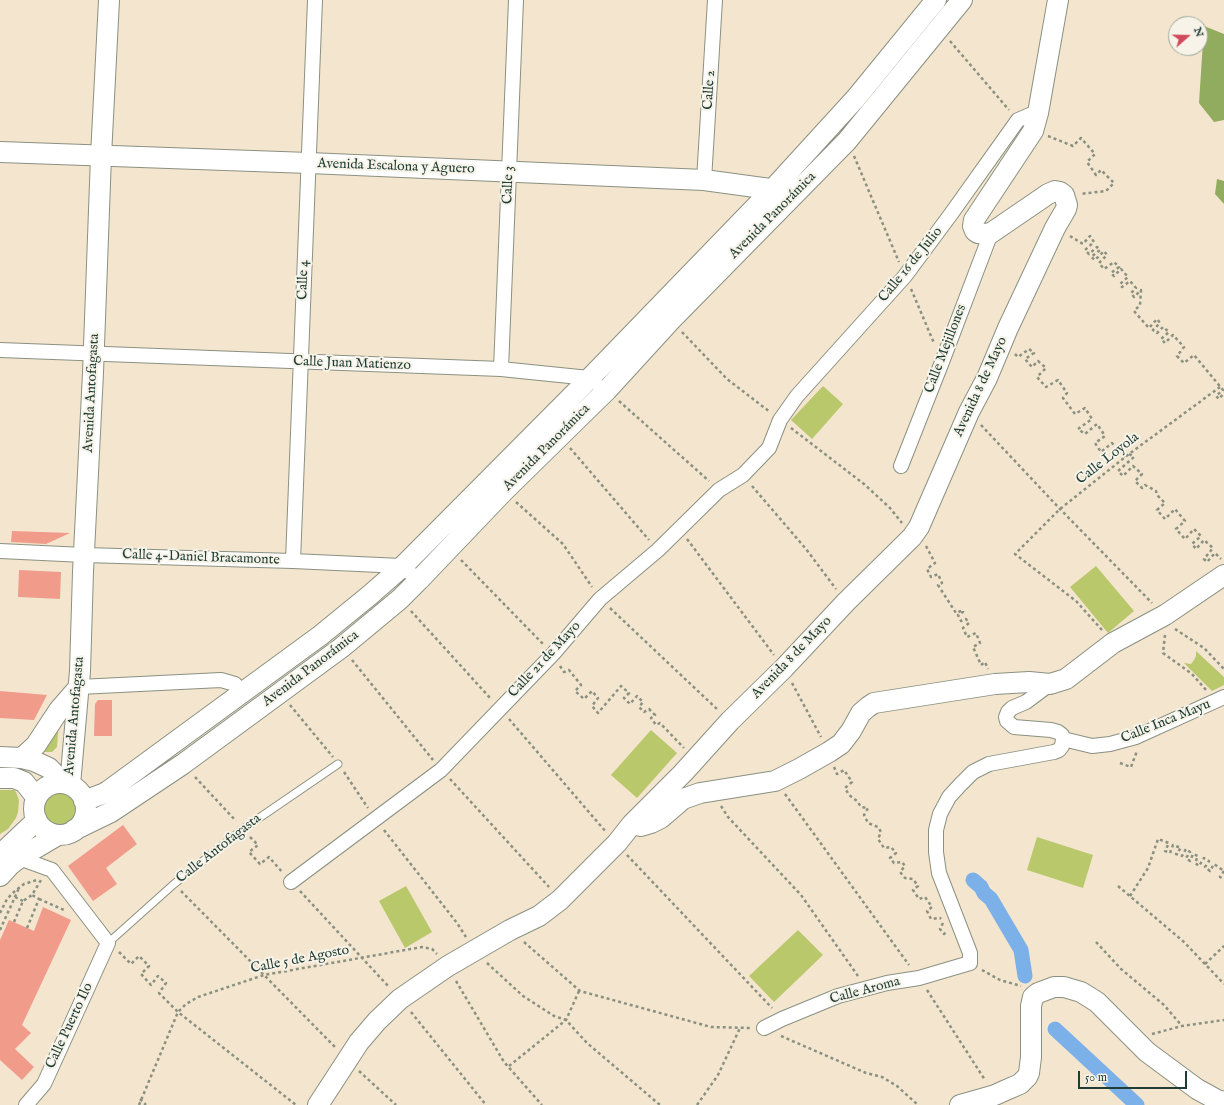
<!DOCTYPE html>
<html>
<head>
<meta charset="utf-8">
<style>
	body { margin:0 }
	#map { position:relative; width:1224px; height:1105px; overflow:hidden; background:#f4e5ce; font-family:"IM FELL English",serif }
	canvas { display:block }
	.north { position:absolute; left:1168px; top:16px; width:40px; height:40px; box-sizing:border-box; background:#f7f3e8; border:1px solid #a1aaa0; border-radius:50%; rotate:70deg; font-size:11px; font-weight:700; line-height:16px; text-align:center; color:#1f3d34 }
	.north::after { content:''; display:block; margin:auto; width:14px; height:18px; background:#d1495b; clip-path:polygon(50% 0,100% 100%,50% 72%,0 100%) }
	.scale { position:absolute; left:1078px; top:1071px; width:109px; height:18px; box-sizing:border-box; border:2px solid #1f3d34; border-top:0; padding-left:5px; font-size:12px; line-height:14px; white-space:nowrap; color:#1f3d34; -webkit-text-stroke:3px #f7f3e8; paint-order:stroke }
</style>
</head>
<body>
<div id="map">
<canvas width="1224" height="1105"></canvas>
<div class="north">N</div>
<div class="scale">50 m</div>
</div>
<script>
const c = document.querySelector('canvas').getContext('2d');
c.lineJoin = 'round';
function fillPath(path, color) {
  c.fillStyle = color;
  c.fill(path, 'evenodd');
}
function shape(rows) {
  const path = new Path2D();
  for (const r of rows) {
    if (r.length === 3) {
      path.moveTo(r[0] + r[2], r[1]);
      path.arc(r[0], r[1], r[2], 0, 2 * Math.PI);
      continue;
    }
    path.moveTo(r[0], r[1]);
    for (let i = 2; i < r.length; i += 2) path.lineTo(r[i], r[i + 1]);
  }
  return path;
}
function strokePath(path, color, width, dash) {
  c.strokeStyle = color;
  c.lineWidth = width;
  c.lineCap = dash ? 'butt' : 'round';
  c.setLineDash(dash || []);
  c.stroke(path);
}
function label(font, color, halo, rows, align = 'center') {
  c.font = font + ' "IM FELL English",serif';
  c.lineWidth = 4;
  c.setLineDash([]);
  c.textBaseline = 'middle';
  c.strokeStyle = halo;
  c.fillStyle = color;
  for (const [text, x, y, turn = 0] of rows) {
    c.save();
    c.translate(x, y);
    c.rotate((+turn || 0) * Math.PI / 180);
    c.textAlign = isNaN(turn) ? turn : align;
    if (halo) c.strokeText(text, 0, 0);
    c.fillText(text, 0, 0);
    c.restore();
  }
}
const green = shape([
	[823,386,843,404,812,439,791,420],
	[1096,566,1134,611,1108,633,1070,587],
	[1196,651,1224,677,1224,685,1212,691,1184,663,1191,664,1194,660,1196,656],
	[59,721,57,747,52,752,44,752,43,751],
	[651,730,677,753,637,798,611,775],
	[0,790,14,790,16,792,19,800,18,812,16,818,8,829,0,834],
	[60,808,17],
	[1037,837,1093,855,1083,888,1027,870],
	[406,886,432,932,405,948,379,901],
	[798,930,823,955,774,1002,749,976]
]);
const forest = shape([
	[1204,26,1224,34,1224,120,1214,122,1199,103],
	[1217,179,1224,181,1224,204,1215,194]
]);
const canal = shape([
	[973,880,981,887,984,893,991,899,1021,950,1025,976],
	[1055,1029,1082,1054,1137,1105]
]);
const building = shape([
	[12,531,70,533,46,544,11,542],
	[19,570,61,572,60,599,18,597],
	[0,691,47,695,34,720,0,718],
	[98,700,112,700,112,736,94,736,95,704],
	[123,825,137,844,106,868,117,884,93,901,68,866],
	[43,907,71,920,22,1025,31,1033,15,1049,34,1067,22,1080,0,1060,0,940,9,920,34,931]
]);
const path = shape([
	[950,41,1009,110],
	[1048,136,1073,146,1081,138,1095,154,1087,162,1096,175,1101,170,1114,183,1106,191,1080,194],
	[854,156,899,262],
	[1070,236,1083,244,1090,236,1094,242,1085,250,1089,254,1097,247,1100,250,1091,257,1095,260,1104,251,1107,255,1099,263,1104,269,1114,262,1119,267,1111,273,1114,276,1121,269,1128,277,1120,284,1122,287,1130,281,1136,288,1131,293,1134,297,1141,290,1140,305,1134,311,1149,328,1157,319,1160,323,1153,330,1157,333,1163,327,1169,332,1161,339,1165,343,1173,335,1184,347,1177,356,1184,363,1194,355,1223,390,1216,396,1219,399,1224,393],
	[911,289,934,343],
	[682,332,727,379,770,412],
	[1015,354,1018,357,1029,349,1034,353,1025,359,1032,367,1038,361,1046,368,1037,377,1046,387,1058,380,1067,393,1063,398,1075,414,1085,408,1092,419,1078,429,1085,434,1097,424,1105,436,1095,443,1101,452,1112,443,1125,457],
	[619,401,709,481],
	[981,425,1060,509,1152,603],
	[791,428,864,484,890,508,902,523],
	[570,448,649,540],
	[1129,454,1134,457,1118,471,1123,476,1133,466,1142,474,1135,481,1142,488,1145,485,1156,491,1157,495,1165,503,1157,510,1165,519,1175,509,1185,521,1176,529,1185,539,1194,529,1201,536,1192,544,1196,549,1204,540,1213,548,1204,559,1207,562,1215,553,1221,559],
	[752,486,806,549,836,589],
	[516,502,563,544,592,587],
	[687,539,774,655],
	[926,546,935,563,927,569,931,577,938,574,942,583,938,585,956,613,963,610,963,612,958,615,961,621,966,619,969,623,963,628,967,637,976,633,980,643,973,647,981,665,985,662,988,669],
	[461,560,544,645],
	[610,608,718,710],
	[411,611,491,699],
	[1175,629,1204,648,1224,669],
	[1102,630,1076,601,1015,554,1060,509,1129,454,1220,387],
	[1165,635,1163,653,1192,674,1207,691],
	[352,660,433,760],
	[560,666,564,672,569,670,581,685,575,691,584,699,592,691,598,698,592,706,598,713,621,686,629,693,624,698,630,704,637,696,643,702,639,707,644,712,649,709,655,715,651,718,656,725,660,723,684,748],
	[792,683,821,737],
	[290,705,333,757],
	[509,719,606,832],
	[1120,763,1131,767,1137,751],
	[834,767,837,774,844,770,852,782,845,788,849,795,857,801,861,807,868,808,864,815,868,823,878,827,881,832,878,839,884,848,891,847,896,853,890,858,894,863,902,862,905,866,900,872,905,878,913,879,918,886,913,890,919,899,925,897,932,907,927,911,931,919,940,918,941,919],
	[344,772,368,808],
	[195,777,236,821],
	[450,779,549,887],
	[785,794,909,965],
	[721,806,728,817,801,895,858,976],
	[384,830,457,923,466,937],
	[250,837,258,845,249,852,260,864,269,857,283,873],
	[627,855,772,1008],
	[1224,871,1220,877,1224,879],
	[1118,886,1184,942,1224,984],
	[181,891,264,975,336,1048],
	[300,891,389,987],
	[1130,896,1148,868,1158,839,1169,843,1165,851,1170,853,1173,845,1181,848,1176,854,1182,856,1186,849,1190,852,1186,858,1190,861,1193,854,1198,856,1195,863,1199,866,1204,858,1209,861,1205,867,1210,871,1214,864,1224,871],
	[15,897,23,901],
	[39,899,64,910],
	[0,913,7,899,15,891,24,884,37,880],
	[14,922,23,901,32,895,41,880],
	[943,923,940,929,944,934,948,931],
	[27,928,39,899,32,895],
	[0,930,19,888],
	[524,942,580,991,711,1027,751,1028],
	[1096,942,1121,969,1164,1005,1182,1026],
	[119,952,131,964,139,956,149,966,141,974,151,985,158,976,166,983,159,993,178,1012,296,1105],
	[487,963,523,996,554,1016,566,1020,587,1043,660,1105],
	[1205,964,1224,946],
	[982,970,1000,980,1021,986],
	[456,981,504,1062,542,1105],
	[927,990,985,1080],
	[411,1012,486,1105],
	[1152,1034,1182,1026,1224,1020],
	[781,1036,866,1073,882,1077,897,1086,918,1105],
	[509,1066,566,1020,579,991],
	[359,1071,396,1105],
	[140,1099,146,1105],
	[139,1105,178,1012,186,1004,198,997,264,975,422,947,432,949,437,954],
	[697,1105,718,1075,740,1028]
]);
const lane = shape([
	[108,943,174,884,243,829,338,764]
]);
const street = shape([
	[704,180,715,0],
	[0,350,501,369,589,378,595,382],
	[501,369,516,0],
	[901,466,942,362,991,233],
	[0,551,84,555,293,561,401,566,419,580],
	[293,561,315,0],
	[1050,684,1026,702,1012,708,1008,712,1006,717,1007,721,1014,727,1051,730,1058,732,1062,735,1063,739,1092,746,1110,744,1136,737,1224,697],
	[79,687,221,680,235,684,242,692],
	[19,858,52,870,108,943,44,1084,26,1105],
	[291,882,441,770,553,654,600,599,658,550,719,490,743,475,769,448,780,420,797,396,905,276,951,214,1018,120,1032,114,1038,113],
	[764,1028,782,1019,838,996,887,983,919,978,970,963,970,953,939,873,936,852,936,830,940,814,949,797,960,785,973,772,989,764,1054,752,1059,750,1062,746,1063,739]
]);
const secondary = shape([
	[0,152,309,163,704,180,770,189,779,198],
	[0,757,22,758,34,761,49,768,63,783],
	[22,758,36,745,59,710,79,687],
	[0,778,14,778,24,782,36,797],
	[60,809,26],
	[70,785,80,671,83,572,93,373,101,156,109,0],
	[84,801,105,793,108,791,321,635,370,595,402,567,590,378,772,190,856,98,936,0],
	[632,824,641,826,651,823,661,818,683,799,700,793,775,781,799,769,829,752,841,744,851,731,861,713,868,707,874,703,995,684,1029,682,1050,684,1066,679,1113,643,1165,615,1224,575],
	[74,830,111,812,183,764,341,648,400,599,419,580,504,491,607,390,671,320,847,141,962,0],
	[0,855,37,820],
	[0,876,10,865,19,858,58,835],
	[318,1105,359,1042,377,1021,400,999,448,966,510,930,539,916,560,900,617,843,632,824,683,773,730,721,784,668,846,602,912,537,919,527,969,412,987,378,1008,328,1055,228,1066,209,1067,205,1064,195,1060,192,1055,191,1048,194,991,233,987,234,978,233,975,231,973,226,974,220,1033,131,1038,113,1058,0],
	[960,1105,995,1095,1006,1090,1020,1084,1027,1077,1029,1073,1031,1057,1031,1006,1033,997,1038,993,1054,987,1064,987,1081,992,1097,1002,1147,1052,1197,1089,1217,1100,1224,1102]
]);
const streetNames = [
	["Calle 2",710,90,-86],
	["Avenida Escalona y Aguero",396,167,2],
	["Calle 3",509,185,-88],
	["Avenida Panorámica",773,216,-45],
	["Calle 16 de Julio",911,265,-51],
	["Calle 4",304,280,-88],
	["Calle Mejillones",946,349,-69],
	["Calle Juan Matienzo",352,364,2],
	["Avenida 8 de Mayo",981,387,-65],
	["Avenida Antofagasta",92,393,-87],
	["Avenida Panorámica",547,448,-45],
	["Calle Loyola",1108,459,-38],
	["Calle 4-Daniel Bracamonte",201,558,2],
	["Avenida 8 de Mayo",792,658,-46],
	["Calle 21 de Mayo",545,660,-47],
	["Avenida Panorámica",311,669,-37],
	["Avenida Antofagasta",75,716,-85],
	["Calle Inca Mayu",1166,722,-22],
	["Calle Antofagasta",219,849,-38],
	["Calle 5 de Agosto",300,960,-11],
	["Calle Aroma",865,991,-15],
	["Calle Puerto Ilo",70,1026,-65]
];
fillPath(green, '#b9c86b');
fillPath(forest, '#92ac5f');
strokePath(canal, '#7cb0e9', 15);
fillPath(building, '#f19b8b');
strokePath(lane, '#8a9181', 9);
strokePath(street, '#8a9181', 16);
strokePath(secondary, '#8a9181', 22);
strokePath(path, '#8a9181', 2.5, [3, 3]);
strokePath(lane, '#fff', 7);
strokePath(street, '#fff', 14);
strokePath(secondary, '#fff', 20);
label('14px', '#1f3d34', '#f7f3e8', streetNames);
</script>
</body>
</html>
